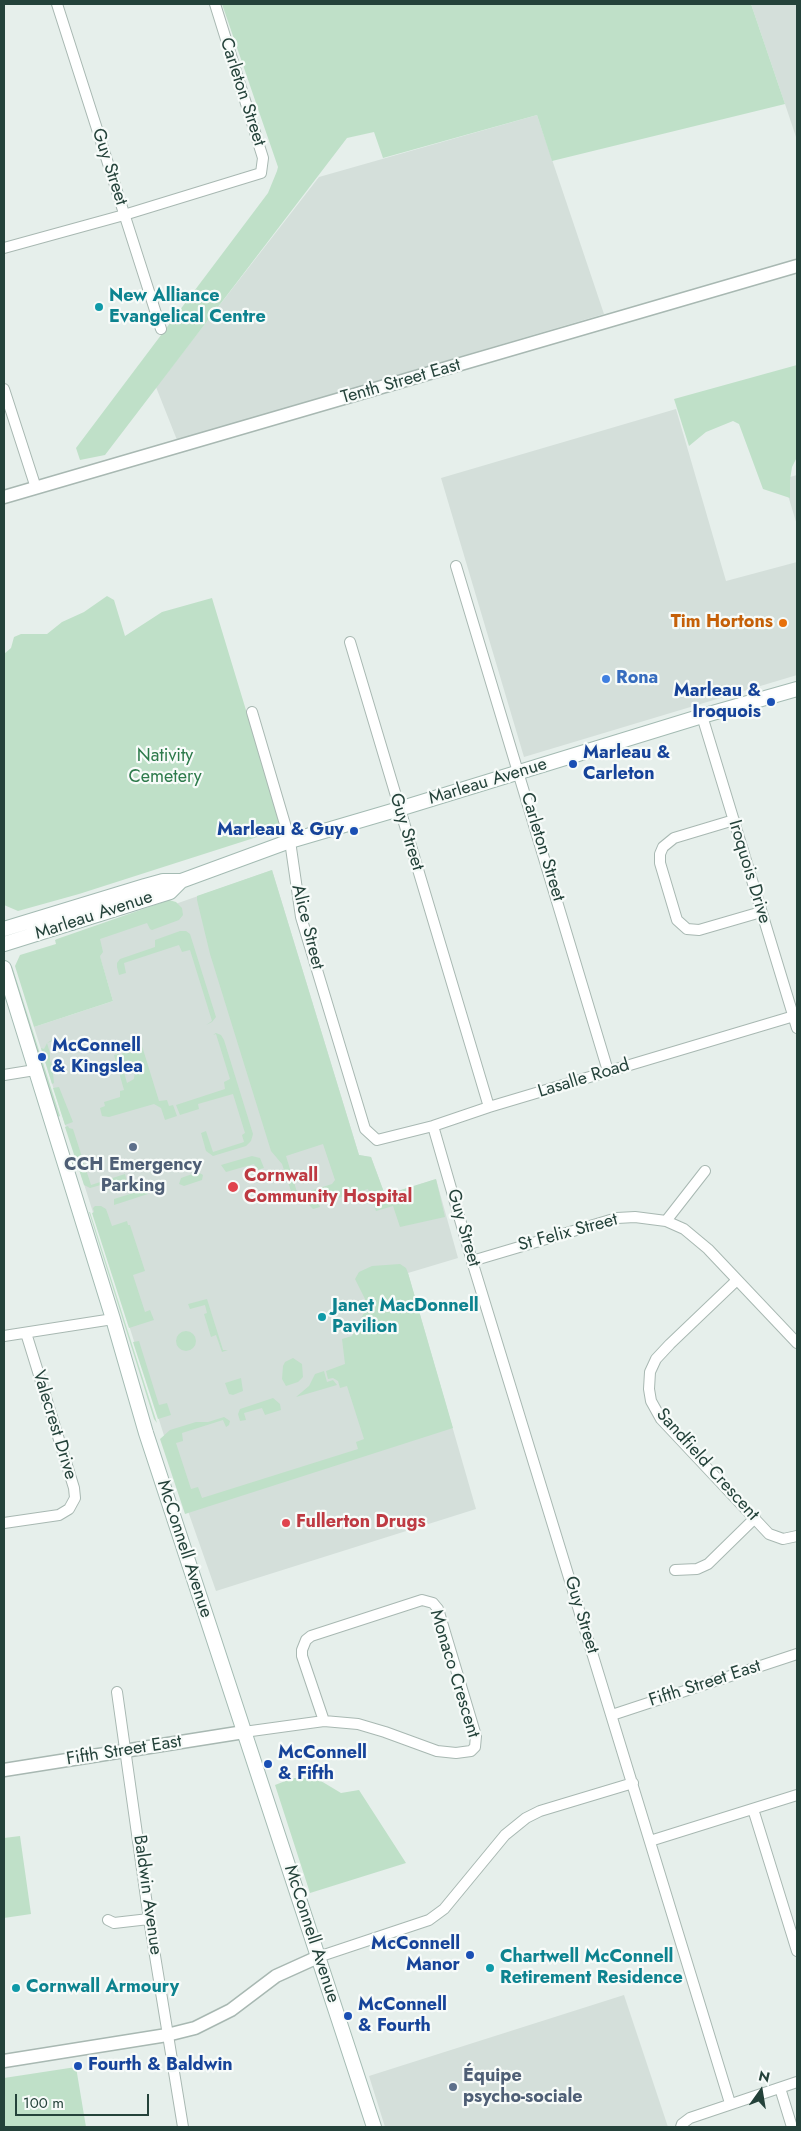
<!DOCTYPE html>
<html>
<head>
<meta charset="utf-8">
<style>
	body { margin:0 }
	#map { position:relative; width:801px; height:2131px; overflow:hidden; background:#e6efeb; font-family:Jost,sans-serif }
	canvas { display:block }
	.frame { position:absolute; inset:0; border:5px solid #24423a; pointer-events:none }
	.north { position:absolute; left:736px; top:2066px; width:50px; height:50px; -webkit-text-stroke:4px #f7fbf9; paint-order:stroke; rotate:13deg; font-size:14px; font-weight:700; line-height:20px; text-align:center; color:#24423a }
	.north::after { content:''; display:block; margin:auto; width:18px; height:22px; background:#24423a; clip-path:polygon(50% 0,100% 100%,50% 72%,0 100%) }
	.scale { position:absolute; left:15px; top:2094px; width:134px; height:22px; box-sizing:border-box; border:2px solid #24423a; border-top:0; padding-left:6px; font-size:15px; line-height:18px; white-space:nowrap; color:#24423a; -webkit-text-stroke:4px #f7fbf9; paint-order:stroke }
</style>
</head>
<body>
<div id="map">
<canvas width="801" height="2131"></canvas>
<div class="frame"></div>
<div class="north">N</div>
<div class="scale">100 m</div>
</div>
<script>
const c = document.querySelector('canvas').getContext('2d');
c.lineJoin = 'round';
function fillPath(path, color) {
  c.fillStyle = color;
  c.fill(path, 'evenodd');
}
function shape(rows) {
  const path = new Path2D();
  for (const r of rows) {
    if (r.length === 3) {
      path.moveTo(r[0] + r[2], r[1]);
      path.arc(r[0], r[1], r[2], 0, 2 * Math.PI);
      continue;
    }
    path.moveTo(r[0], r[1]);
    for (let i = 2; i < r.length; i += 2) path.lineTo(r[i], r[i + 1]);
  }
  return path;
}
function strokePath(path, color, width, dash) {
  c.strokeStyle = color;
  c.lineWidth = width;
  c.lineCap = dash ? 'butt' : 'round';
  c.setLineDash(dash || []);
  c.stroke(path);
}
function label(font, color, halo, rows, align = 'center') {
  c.font = font + ' Jost,sans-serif';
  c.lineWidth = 4.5;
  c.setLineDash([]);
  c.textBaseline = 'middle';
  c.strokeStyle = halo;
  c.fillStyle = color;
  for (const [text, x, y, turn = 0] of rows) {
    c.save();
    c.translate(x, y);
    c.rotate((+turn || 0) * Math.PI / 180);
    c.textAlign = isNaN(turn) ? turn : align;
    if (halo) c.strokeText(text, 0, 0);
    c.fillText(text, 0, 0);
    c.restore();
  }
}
const built = shape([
	[751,4,797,4,797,140,785,104],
	[537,115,604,314,177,440,156,387,319,177],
	[676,409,726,581,797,562,797,675,524,757,441,478],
	[797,475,797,525,783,479],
	[272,870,359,1155,371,1157,385,1195,436,1179,458,1258,408,1273,476,1509,216,1591,189,1514,34,1027,113,1001,93,933],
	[624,1995,668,2127,385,2127,369,2076]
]);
const green = shape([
	[222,4,751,4,785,104,552,161,537,115,383,158,374,132,347,138,105,455,80,460,76,448,268,193,277,171,278,167],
	[797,365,797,457,792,467,790,480,790,498,763,489,739,424,733,421,706,432,689,446,674,399],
	[107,596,114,600,125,636,162,612,212,598,282,829,79,894,18,911,4,905,4,654,11,648,14,637,21,634,47,634,62,622,84,612],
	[272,870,359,1155,371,1157,385,1195,436,1179,445,1217,400,1227,393,1206,376,1211,368,1189,319,1204,320,1207,313,1209,309,1205,307,1192,332,1184,335,1180,323,1144,286,1156,300,1202,293,1197,282,1164,271,1151,210,954,197,900,197,896],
	[169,900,176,902,182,908,183,915,179,920,152,930,150,929,147,923,100,939,103,952,100,956,113,1001,34,1027,15,966,20,955,56,944,55,940,57,939],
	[180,931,186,931,190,934,216,1017,212,1022,206,1025,212,1021,190,950,182,952,179,945,124,963,126,973,119,975,117,967,117,963,120,959,155,947,155,940],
	[12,966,60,1116,58,1117,13,975],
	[216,1033,221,1035,224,1040,253,1134,251,1141,246,1146,213,1156,206,1151,201,1133,206,1131,213,1152,244,1142,242,1135,245,1133,233,1094,198,1104,199,1109,180,1115,176,1105,225,1089,224,1082,230,1079,216,1034,213,1035],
	[56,1037,56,1040,47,1043,50,1053,50,1061,55,1071,53,1073,54,1083,52,1084,41,1048,44,1049,47,1043],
	[142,1046,159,1101,167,1100,169,1106,173,1105,177,1116,165,1120,161,1108,154,1104,109,1117,102,1116,100,1108,105,1106,104,1102,120,1097,120,1091,124,1090,114,1055,119,1054,127,1083,134,1079,135,1070,134,1066,126,1068,122,1053],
	[59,1087,73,1122,65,1125,53,1088],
	[68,1126,69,1128,73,1129,91,1185,125,1174,127,1182,108,1183,90,1188,84,1185,65,1127],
	[252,1156,260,1158,264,1168,257,1170,254,1164,226,1172,221,1165],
	[198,1172,203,1175,202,1180,184,1186,179,1184,181,1178],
	[146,1189,148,1194,114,1205,114,1199],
	[95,1206,101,1206,106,1209,112,1226,127,1221,128,1225,130,1225,145,1271,133,1275,145,1312,150,1310,154,1320,129,1328,92,1213,94,1212,93,1208],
	[89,1212,90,1212,157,1423,154,1419],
	[400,1264,406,1268,408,1273,453,1428,185,1514,160,1439,170,1430,196,1422,208,1422,224,1417,230,1421,229,1425,226,1427,223,1420,182,1433,183,1441,176,1443,191,1489,198,1487,202,1498,358,1449,356,1442,364,1439,347,1386,340,1388,338,1381,333,1378,328,1379,326,1371,345,1364,342,1339,352,1336,367,1307,365,1299,355,1279,359,1272,372,1266],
	[207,1299,223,1350,228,1350,222,1352,216,1335,211,1337,204,1314,207,1313,205,1305,190,1309,188,1304],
	[186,1341,10],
	[139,1341,159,1405,167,1403,171,1415,158,1419,133,1342],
	[293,1358,302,1364,303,1377,298,1382,286,1386,282,1379,283,1366,285,1362],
	[324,1371,327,1382,333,1380,337,1385,296,1397,309,1386,315,1374],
	[241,1378,243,1391,233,1395,229,1394,225,1383],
	[273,1398,280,1404,281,1410,265,1415,262,1408,244,1413,246,1420,240,1421,238,1414,240,1409],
	[293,1778,316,1778,341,1793,359,1790,406,1863,310,1893,275,1785],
	[20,1836,31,1914,4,1918,4,1838],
	[76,2067,86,2127,4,2127,4,2078]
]);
const minor = shape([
	[57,4,161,329],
	[4,248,124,215,261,173,263,158,215,4],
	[4,389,36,488],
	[456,566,608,1071],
	[350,642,489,1107],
	[252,712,290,841,301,917,365,1129,377,1140,433,1126,489,1107,794,1016],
	[702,716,797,1028],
	[734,820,674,838,663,847,660,854,660,863,677,920,687,929,699,930,761,912],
	[4,1075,35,1070],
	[433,1126,472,1261,730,2103],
	[666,1221,705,1171],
	[472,1261,617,1218,635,1217,666,1221,684,1229,708,1249,797,1343],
	[737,1280,670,1344,656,1359,650,1372,649,1389,651,1401,661,1419,769,1534,783,1539,797,1536],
	[4,1336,113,1319],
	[4,1523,59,1515,69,1509,75,1498,74,1488,26,1333],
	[675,1570,697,1569,708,1564,755,1518],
	[117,1692,149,1919,183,2127],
	[612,1715,797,1654],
	[244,1732,324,1721,358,1724,385,1732,437,1751,456,1753,471,1751,475,1747,476,1736,438,1609,433,1603,422,1600,311,1636,306,1640,302,1650,302,1656,324,1721],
	[753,1809,797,1951],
	[650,1841,797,1795],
	[108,1920,114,1923,149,1919],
	[318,1957,429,1920,444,1909,505,1835,526,1818,540,1811,633,1783],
	[780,2088,792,2127],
	[681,2127,682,2124,690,2118,797,2082]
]);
const tertiary = shape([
	[4,497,797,266],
	[4,1770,244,1732],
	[4,2061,167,2035,195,2028,231,2010,276,1976,318,1957]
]);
const secondary = shape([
	[4,929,145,886,163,881,181,881],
	[4,944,170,892,181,881,290,841,399,809,702,716,797,689],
	[4,968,113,1319,146,1433,374,2127]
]);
const markers = [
	[99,307,5,"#0f9aa8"],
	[783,623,5,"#e8710a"],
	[606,679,5,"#3f7fe0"],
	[771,702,5,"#1a4fb4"],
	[573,764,5,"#1a4fb4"],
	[354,831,5,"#1a4fb4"],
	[42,1057,5,"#1a4fb4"],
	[133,1147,5,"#5c6f8a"],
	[233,1187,6,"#e0444e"],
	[322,1317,5,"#0f9aa8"],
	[286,1523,5,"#e0444e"],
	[268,1764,5,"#1a4fb4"],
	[470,1955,5,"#1a4fb4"],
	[490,1968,5,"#0f9aa8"],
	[16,1988,5,"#0f9aa8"],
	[348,2016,5,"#1a4fb4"],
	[78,2066,5,"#1a4fb4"],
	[453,2087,5,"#5c6f8a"]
];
const streetNames = [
	["Carleton Street",242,92,72],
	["Guy Street",109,167,72],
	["Tenth Street East",401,382,-16],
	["Marleau Avenue",488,782,-17],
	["Guy Street",406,832,73],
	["Carleton Street",542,847,73],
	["Iroquois Drive",749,872,73],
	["Marleau Avenue",94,916,-18],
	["Alice Street",307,927,76],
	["Lasalle Road",584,1079,-17],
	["Guy Street",463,1228,74],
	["St Felix Street",568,1233,-15],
	["Valecrest Drive",54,1425,73],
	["Sandfield Crescent",707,1465,48],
	["McConnell Avenue",184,1549,72],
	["Guy Street",581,1615,73],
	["Monaco Crescent",454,1674,73],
	["Fifth Street East",705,1684,-18],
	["Fifth Street East",124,1751,-9],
	["Baldwin Avenue",147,1895,82],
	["McConnell Avenue",311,1934,72]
];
const cultureNames = [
	["New Alliance",109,297],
	["Evangelical Centre",109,318],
	["Janet MacDonnell",332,1307],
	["Pavilion",332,1328],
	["Chartwell McConnell",500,1958],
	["Retirement Residence",500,1979],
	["Cornwall Armoury",26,1988]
];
const foodNames = [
	["Tim Hortons",773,623]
];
const shopNames = [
	["Rona",616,679]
];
const transitNames = [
	["Marleau &",761,692,"right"],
	["Iroquois",761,713,"right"],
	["Marleau &",583,754],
	["Carleton",583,775],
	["Marleau & Guy",344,831,"right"],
	["McConnell",52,1047],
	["& Kingslea",52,1068],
	["McConnell",278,1754],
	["& Fifth",278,1775],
	["McConnell",460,1945,"right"],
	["Manor",460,1966,"right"],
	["McConnell",358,2006],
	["& Fourth",358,2027],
	["Fourth & Baldwin",88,2066]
];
const parkNames = [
	["Nativity",165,757],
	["Cemetery",165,778]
];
const serviceNames = [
	["CCH Emergency",133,1166],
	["Parking",133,1187],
	["Équipe",463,2077,"left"],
	["psycho-sociale",463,2098,"left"]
];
const healthNames = [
	["Cornwall",244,1177],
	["Community Hospital",244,1198],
	["Fullerton Drugs",296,1523]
];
fillPath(built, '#d4dfda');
fillPath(green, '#bfe0c8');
strokePath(minor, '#a8b8b2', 12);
strokePath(tertiary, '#a8b8b2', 15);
strokePath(secondary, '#a4bbb3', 16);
strokePath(minor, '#fff', 10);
strokePath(tertiary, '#fff', 12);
strokePath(secondary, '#fff', 14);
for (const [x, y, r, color] of markers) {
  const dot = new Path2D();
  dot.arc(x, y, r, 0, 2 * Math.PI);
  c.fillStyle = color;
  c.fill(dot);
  strokePath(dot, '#f7fbf9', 2);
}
label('18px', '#24423a', '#f7fbf9', streetNames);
label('bold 18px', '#0d838f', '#f7fbf9', cultureNames, 'left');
label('bold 18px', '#c56008', '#f7fbf9', foodNames, 'right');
label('bold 18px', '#366cbe', '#f7fbf9', shopNames, 'left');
label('bold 18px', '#164399', '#f7fbf9', transitNames, 'left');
label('18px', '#2d7a4b', '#f7fbf9', parkNames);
label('bold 18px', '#4e5e75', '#f7fbf9', serviceNames);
label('bold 18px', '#be3a42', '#f7fbf9', healthNames, 'left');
</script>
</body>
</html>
